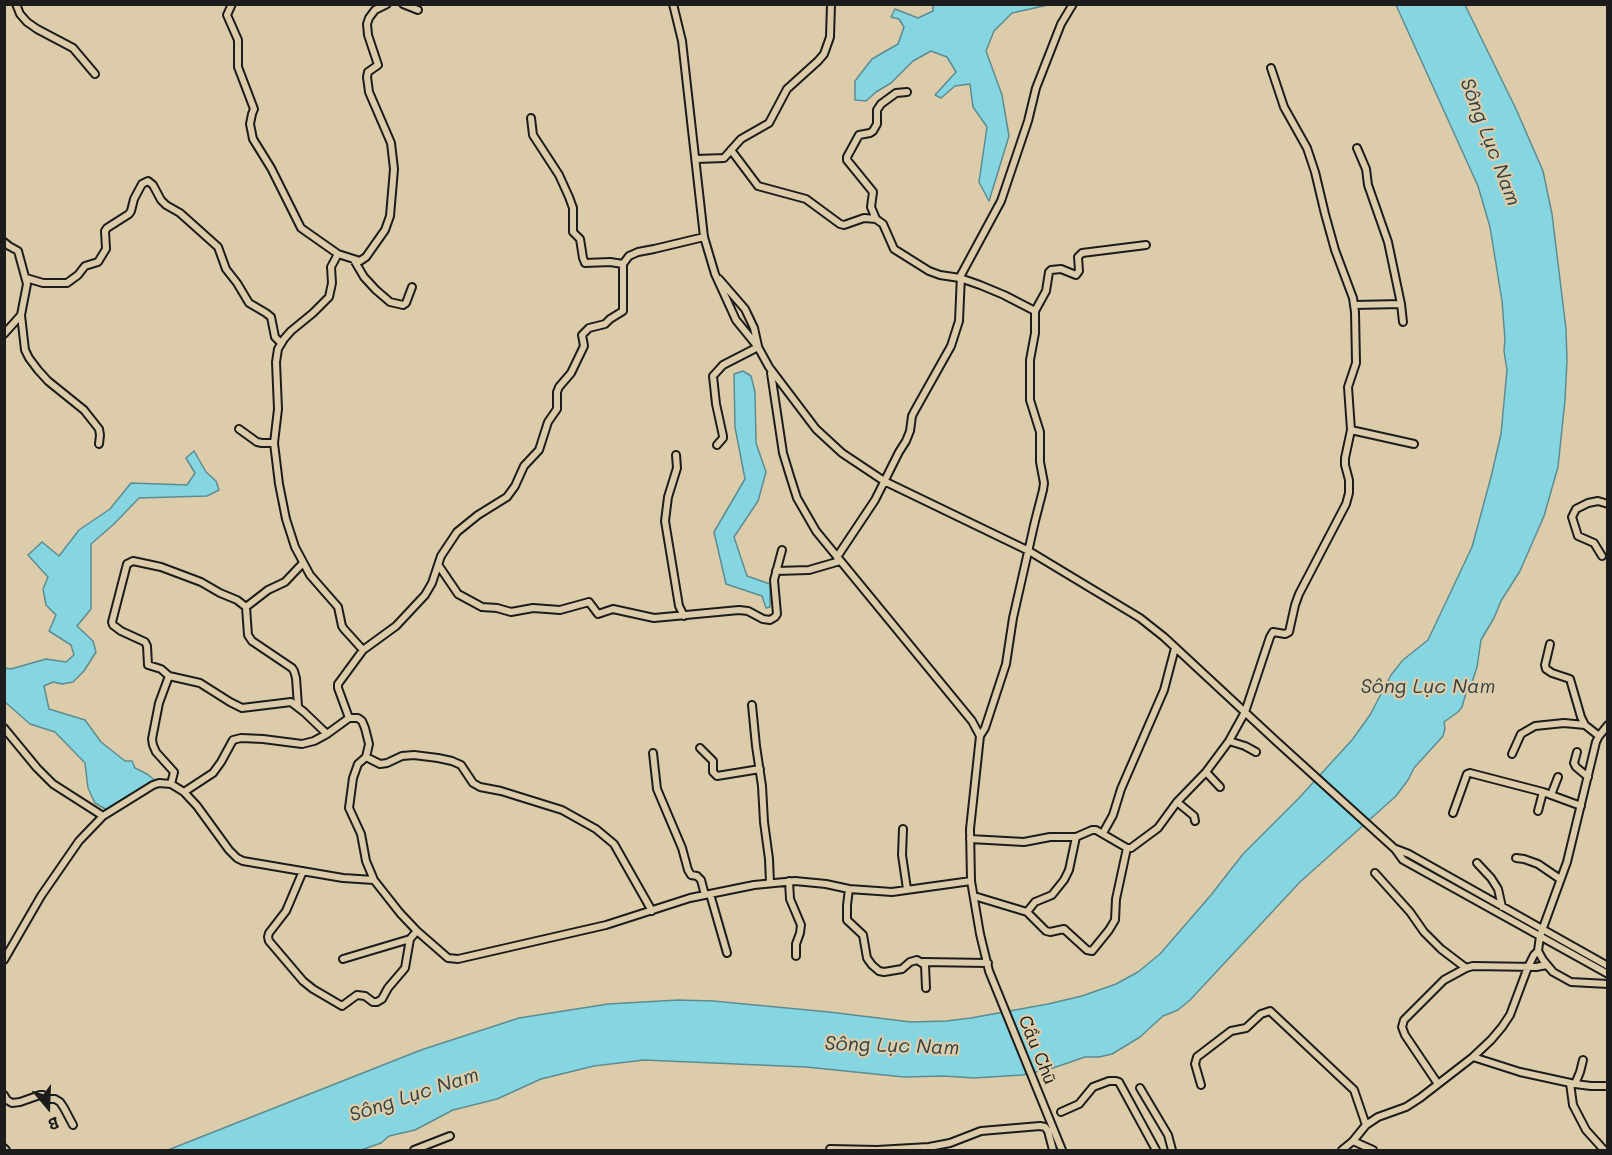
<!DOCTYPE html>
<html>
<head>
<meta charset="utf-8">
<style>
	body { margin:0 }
	#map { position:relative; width:1612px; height:1155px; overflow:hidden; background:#ddcca9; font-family:Mali,sans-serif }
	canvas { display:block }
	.frame { position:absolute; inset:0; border:6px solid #1c1c1c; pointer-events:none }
	.north { position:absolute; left:18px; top:1077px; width:60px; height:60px; -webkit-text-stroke:4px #ddcca9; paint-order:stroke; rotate:161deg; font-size:16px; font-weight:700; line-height:24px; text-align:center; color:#1c1c1c }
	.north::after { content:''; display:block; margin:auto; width:21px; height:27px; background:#1c1c1c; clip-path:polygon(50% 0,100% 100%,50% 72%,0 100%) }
</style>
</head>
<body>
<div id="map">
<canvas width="1612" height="1155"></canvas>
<div class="frame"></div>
<div class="north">B</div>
</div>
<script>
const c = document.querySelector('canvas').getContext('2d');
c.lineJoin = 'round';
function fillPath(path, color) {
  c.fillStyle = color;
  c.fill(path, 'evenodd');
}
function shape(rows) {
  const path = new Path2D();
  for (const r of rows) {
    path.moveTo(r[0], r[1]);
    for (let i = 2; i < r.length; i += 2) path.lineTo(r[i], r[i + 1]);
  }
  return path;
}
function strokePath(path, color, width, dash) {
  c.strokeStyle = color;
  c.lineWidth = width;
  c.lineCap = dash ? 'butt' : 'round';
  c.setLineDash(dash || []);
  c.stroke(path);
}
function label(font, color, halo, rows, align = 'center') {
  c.font = font + ' Mali,sans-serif';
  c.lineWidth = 4.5;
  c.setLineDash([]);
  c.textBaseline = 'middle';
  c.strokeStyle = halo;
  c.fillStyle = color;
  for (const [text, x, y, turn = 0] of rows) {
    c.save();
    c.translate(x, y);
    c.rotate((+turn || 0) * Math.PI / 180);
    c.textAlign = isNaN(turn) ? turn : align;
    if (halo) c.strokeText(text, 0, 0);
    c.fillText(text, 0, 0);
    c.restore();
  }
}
const water = shape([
	[933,5,1048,5,1012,13,994,31,986,51,1002,95,1009,136,989,201,979,182,987,127,973,107,970,84,955,86,941,98,935,95,956,72,947,57,931,51,913,61,891,83,876,92,866,101,855,100,855,81,872,59,898,44,904,27,899,19,891,17,895,9,918,18,933,11,933,5],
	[1396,5,1465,5,1516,109,1543,171,1552,214,1566,329,1567,360,1565,400,1558,467,1544,516,1520,571,1501,601,1494,618,1481,640,1477,667,1472,682,1466,693,1462,707,1458,712,1444,722,1445,728,1443,736,1414,768,1408,780,1396,796,1300,882,1190,1000,1178,1010,1163,1016,1140,1037,1112,1054,1099,1057,1085,1057,1053,1068,1022,1075,974,1078,943,1076,904,1077,806,1067,644,1060,594,1066,541,1079,497,1099,453,1110,415,1130,389,1136,381,1143,361,1150,168,1150,421,1050,519,1018,608,1004,678,1000,713,1001,829,1012,911,1022,946,1021,971,1018,1048,1004,1082,996,1116,984,1138,972,1160,954,1211,895,1243,854,1299,798,1352,740,1370,715,1391,675,1403,660,1428,640,1472,547,1491,477,1501,434,1507,370,1504,351,1505,339,1502,301,1490,227,1478,186,1396,5],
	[743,371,751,376,755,392,756,443,766,472,758,501,734,537,747,576,770,584,770,607,766,608,762,596,726,584,714,532,745,479,735,427,734,374,743,371],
	[194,451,206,472,216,481,219,490,207,496,139,498,114,524,91,544,91,609,77,626,93,641,96,652,84,671,73,682,62,684,53,682,44,686,49,709,85,720,101,742,125,761,132,761,135,768,147,774,156,781,107,810,95,803,88,788,85,763,55,732,30,724,5,702,5,668,11,669,46,659,66,662,74,655,71,645,49,631,56,615,46,605,43,589,48,577,28,555,42,542,59,556,79,530,110,509,131,483,187,485,195,473,186,458,194,451]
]);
const minor = shape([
	[16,4,20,14,27,22,37,29,73,48,95,74],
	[232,4,227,15,238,40,238,67,254,109,252,114,250,124,253,139,271,168,301,228,338,254,360,261,366,257,385,230,390,216,394,169,391,143,369,92,367,77,368,72,378,65,368,35,367,24,369,18,375,10,387,4],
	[403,4,418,10],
	[673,4,682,41,704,237,715,274,736,320,758,347,769,367,816,429,842,453,884,481,1029,551,1140,618,1164,637,1276,741,1395,849,1403,860,1608,974],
	[531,118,533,135,559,175,569,197,573,208,573,232,580,239,583,258,585,263,610,262,623,264,629,256,638,252,654,249,704,237],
	[1357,148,1366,169,1368,185,1388,242,1401,304,1403,322],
	[731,150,758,186,806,199,840,224,844,225,864,218,876,219,883,224,894,249,929,271,940,275,960,278,980,285,1004,295,1035,311],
	[696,159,724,158,741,139,769,123,787,89,818,61,824,54,830,37,831,4],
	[876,219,871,207,873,192,847,160,847,157,859,135,870,133,873,131,877,124,877,110,881,104,896,93,907,92],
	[4,242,9,246,18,251,27,284,21,315,4,334],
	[338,254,331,267,332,283,329,297,313,313,291,331,284,339,278,349,276,362,278,409,274,443,279,484,286,519,295,547,310,575,338,607,342,626,344,629,363,650],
	[354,260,364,277,376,290,390,302,403,305,406,303,412,287],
	[26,278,43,283,67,283,78,275,85,266,98,262,106,249,105,231,107,228,129,214,131,211,134,199,142,184,148,181,153,185,161,200,166,205,180,213,218,247,226,269,237,283,249,303,266,313,271,317,275,337,281,343],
	[719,279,745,309,754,328,758,346],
	[1354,305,1401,304],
	[21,315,25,350,29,358,38,370,48,381,84,410,99,429,100,435,99,444],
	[771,373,783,453,790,476,797,498,816,531,972,721,980,736,970,829,971,881,980,934,989,971,1062,1150],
	[239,429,257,442,262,443,274,443],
	[1351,430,1414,444],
	[717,445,723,438,723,436,716,404,713,376,723,365,758,347],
	[676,455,677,468,668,497,665,521,679,606,684,616],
	[1602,556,1594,543,1578,536,1572,517,1576,509,1588,503,1598,501,1608,504],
	[837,557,875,500,899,452,906,441,910,431,912,416,914,412,951,346,959,321,961,275,1001,201,1028,121,1036,88,1061,24,1073,4],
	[439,566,458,594,482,607,497,608,511,612,533,608,560,610,589,602,598,614,613,609,654,618,739,610,748,611,763,619,770,620,775,617,777,614,774,580,782,550],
	[776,571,809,570,840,561],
	[246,607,237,600,220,593,201,582,161,567,133,561,127,564,112,622,113,625,121,631,145,642,147,646,148,665,161,669,169,676,200,683,230,702,242,708,291,702,304,712,327,734],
	[1550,644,1545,665,1546,669,1552,673,1570,679,1581,717,1585,725,1599,736],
	[169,676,159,703,152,739,153,745,156,752,174,772,171,784],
	[752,705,756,746,762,786,764,822,769,859,770,883],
	[298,706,296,678,294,671,292,668,252,641,248,635,246,607,268,590,285,582,303,563],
	[349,718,338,688,338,684,341,680,363,650,396,626,425,595,432,583,441,556,457,532,478,515,507,497,515,486,524,466,539,450,548,422,557,409,557,392,559,387,571,373,584,346,582,335,589,328,605,324,610,319,623,311,623,264],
	[1608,725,1599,736,1596,742,1567,862,1540,936,1538,951,1543,960,1553,972,1571,982,1608,984],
	[4,728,37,768,53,784,103,816],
	[980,736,985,728,1006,664,1013,618,1035,521,1043,490,1044,483,1040,462,1040,432,1030,400,1030,360,1035,333,1035,311,1046,291,1049,272,1051,270,1061,269,1076,275,1079,271,1078,257,1082,253,1146,245],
	[1229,741,1245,746,1256,752],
	[700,748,713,761,713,772,717,776,760,769],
	[1577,752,1574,763,1576,767,1588,777],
	[653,753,657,789,682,848,688,870,691,875,697,876,701,880,705,895],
	[1512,754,1521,734,1535,726,1564,723,1585,725],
	[366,757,380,764,387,763,402,756,414,755,438,758,452,761,461,765,473,783,480,787,501,791,562,810,596,829,614,844,652,911],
	[1206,772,1220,787],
	[184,792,213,773,221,762,233,740,241,738,263,739,302,744,314,741,327,734,349,718,358,718,362,721,365,728,369,744,366,757,358,764,353,778,349,808,361,834,366,861,374,880],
	[1551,795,1558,777],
	[1177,802,1194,816,1195,821],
	[1538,811,1543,792],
	[1453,813,1467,774,1470,773,1543,792,1581,806],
	[903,829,902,855,907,889],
	[1103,833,1113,815,1121,789,1164,690,1175,648],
	[970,839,1024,842,1050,837,1076,837,1092,830,1096,830,1127,848,1131,848,1158,828,1177,802,1206,772,1229,741,1245,712,1270,637,1273,632,1285,634,1289,632,1295,605,1299,594,1346,504,1349,493,1349,480,1345,465,1345,458,1351,430,1348,387,1356,363,1355,312,1353,298,1335,250,1325,214,1315,172,1307,148,1284,107,1271,68],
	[1396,849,1409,854,1608,966],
	[1516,858,1524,859,1538,864,1560,879],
	[1477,863,1491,878,1498,889,1502,907],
	[303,871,286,911,269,933,268,937,269,941,303,981,313,989,342,1006,357,995,365,996,373,1002,377,1002,382,999,388,988,405,968,410,939,417,931],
	[1375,873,1410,912,1424,932,1441,949,1466,968],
	[789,881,790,899,801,925,800,933,796,944,796,956],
	[849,889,847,905,847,920,863,935,867,958,872,965,879,971,884,972,902,969,910,962,917,960,925,965,926,988],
	[710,894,727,953],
	[974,896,1027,912,1046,931,1050,932,1064,929,1087,950,1092,951,1109,930,1115,920,1116,899,1127,848],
	[1027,912,1035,902,1052,895,1064,880,1069,870,1076,837],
	[343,959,410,939],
	[4,960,41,896,79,841,103,816,153,785,159,783,171,784,184,792,197,806,229,850,237,858,243,861,343,878,374,880,400,913,417,931,448,958,458,959,606,925,690,898,754,885,795,881,826,884,849,889,892,892,971,881],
	[923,962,988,963],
	[1473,1057,1520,1072,1575,1084,1591,1086,1608,1086],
	[1570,1083,1573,1105,1586,1130,1604,1150],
	[1438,1084,1405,1035,1402,1027,1404,1020,1444,980,1466,968,1473,966,1536,967,1547,965],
	[1575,1084,1580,1072,1583,1060],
	[1201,1085,1195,1064,1197,1057,1231,1031,1246,1028,1261,1014,1270,1011,1354,1090,1366,1125],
	[1140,1088,1168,1135,1172,1150],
	[4,1095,7,1100,12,1103,20,1102,40,1095,43,1095,48,1099,55,1099,60,1102,64,1108,73,1125],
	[1061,1112,1079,1104,1093,1087,1109,1081,1116,1081,1119,1082,1156,1150],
	[1353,1141,1373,1150],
	[4,1148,6,1150],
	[830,1149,877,1150,929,1147,950,1143,981,1131,1040,1126,1045,1127,1048,1131,1053,1150],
	[414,1150,450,1136],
	[1342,1150,1353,1141,1366,1125,1378,1117,1406,1107,1420,1098,1473,1057,1491,1040,1502,1027,1510,1015,1528,967,1534,955,1538,951]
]);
const streetNames = [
	["Cầu Chũ",1037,1050,68]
];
const waterNames = [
	["Sông Lục Nam",1490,142,69],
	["Sông Lục Nam",1428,687],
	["Sông Lục Nam",892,1046,2],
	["Sông Lục Nam",414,1095,-18]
];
fillPath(water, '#86d6e1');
strokePath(water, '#5c8c92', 1.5);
strokePath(minor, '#1c1c1c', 10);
strokePath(minor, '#ddcca9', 6);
label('18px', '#1c1c1c', '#ddcca9', streetNames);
label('italic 20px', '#314143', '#ddcca9', waterNames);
</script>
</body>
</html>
